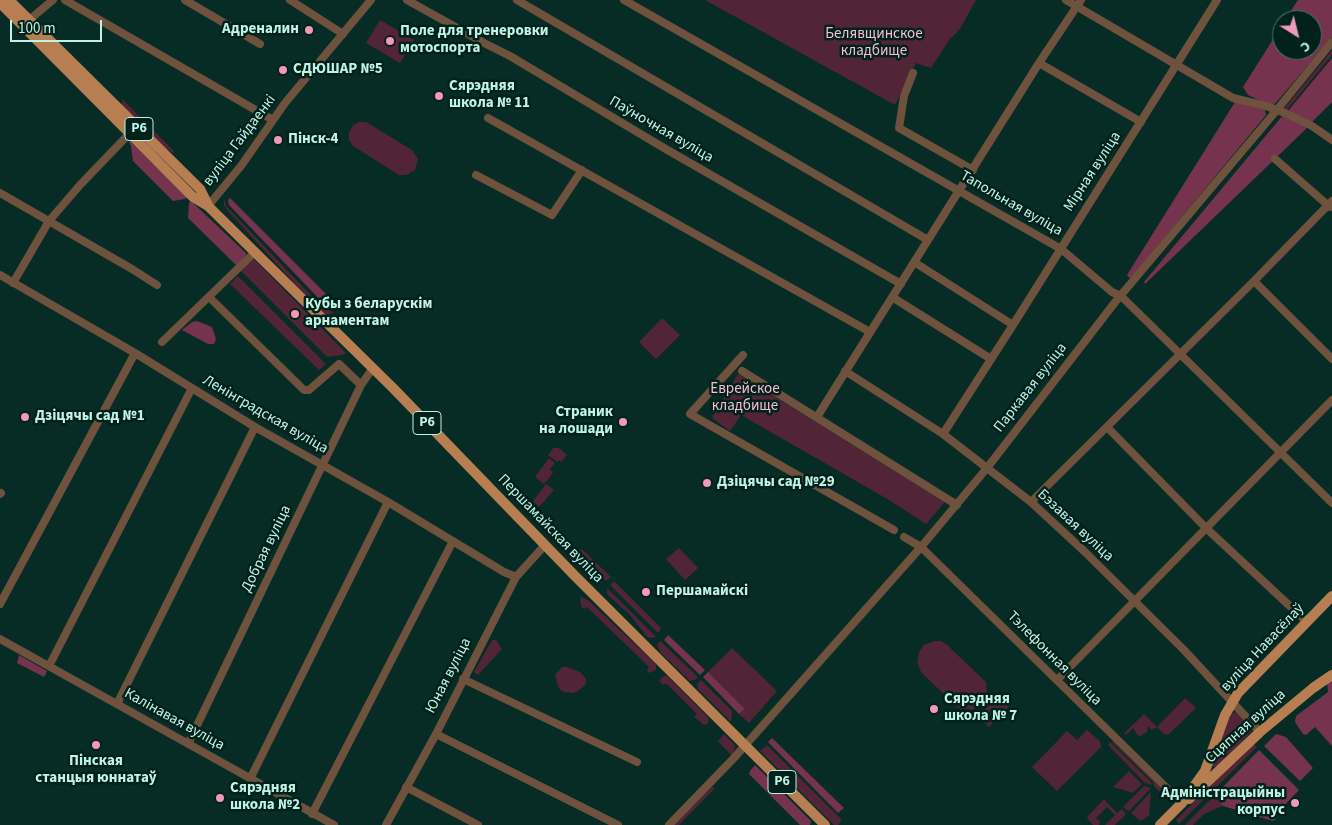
<!DOCTYPE html>
<html>
<head>
<meta charset="utf-8">
<style>
	body { margin:0 }
	#map { position:relative; width:1332px; height:825px; overflow:hidden; background:#062c25; font-family:"Source Sans 3",sans-serif }
	canvas { display:block }
	.north { position:absolute; left:1272px; top:10px; width:50px; height:50px; box-sizing:border-box; background:#00221b; border:1px solid #4d766c; border-radius:50%; rotate:144deg; font-size:14px; font-weight:700; line-height:20px; text-align:center; color:#c0f3e6 }
	.north::after { content:''; display:block; margin:auto; width:18px; height:22px; background:#f09ab7; clip-path:polygon(50% 0,100% 100%,50% 72%,0 100%) }
	.scale { position:absolute; left:10px; top:20px; width:92px; height:22px; box-sizing:border-box; border:2px solid #c0f3e6; border-top:0; padding-left:6px; font-size:15px; line-height:18px; white-space:nowrap; color:#c0f3e6; -webkit-text-stroke:4px #00221b; paint-order:stroke }
</style>
</head>
<body>
<div id="map">
<canvas width="1332" height="825"></canvas>
<div class="north">С</div>
<div class="scale">100 m</div>
</div>
<script>
const c = document.querySelector('canvas').getContext('2d');
c.lineJoin = 'round';
function fillPath(path, color) {
  c.fillStyle = color;
  c.fill(path, 'evenodd');
}
function shape(rows) {
  const path = new Path2D();
  for (const r of rows) {
    path.moveTo(r[0], r[1]);
    for (let i = 2; i < r.length; i += 2) path.lineTo(r[i], r[i + 1]);
  }
  return path;
}
function strokePath(path, color, width, dash) {
  c.strokeStyle = color;
  c.lineWidth = width;
  c.lineCap = dash ? 'butt' : 'round';
  c.setLineDash(dash || []);
  c.stroke(path);
}
function label(font, color, halo, rows, align = 'center') {
  c.font = font + ' "Source Sans 3",sans-serif';
  c.lineWidth = 5;
  c.setLineDash([]);
  c.textBaseline = 'middle';
  c.strokeStyle = halo;
  c.fillStyle = color;
  for (const [text, x, y, turn = 0] of rows) {
    c.save();
    c.translate(x, y);
    c.rotate((+turn || 0) * Math.PI / 180);
    c.textAlign = isNaN(turn) ? turn : align;
    if (halo) c.strokeText(text, 0, 0);
    c.fillText(text, 0, 0);
    c.restore();
  }
}
const green = shape([
	[705,0,976,0,960,29,949,40,931,68,916,63,895,105],
	[380,20,414,40,400,63,366,43],
	[1332,50,1332,55,1286,111,1283,110],
	[122,99,174,151,173,153,160,144,122,106],
	[359,122,366,122,412,150,418,159,415,170,406,175,399,175,353,146,349,140,349,133,353,125],
	[224,198,226,206,323,308,334,312,328,315,325,314,295,284,228,211,224,205],
	[253,259,255,260,346,353,343,355,327,357,240,270],
	[238,276,326,364,319,370,230,284],
	[662,318,680,335,656,359,639,342],
	[738,374,945,502,926,524,889,500,741,415,730,431,712,418],
	[553,448,559,448,567,455,561,462,559,460,557,462,548,455],
	[549,458,555,463,550,469,553,473,544,484,535,477],
	[546,484,554,490,539,507,533,501],
	[679,548,698,568,685,580,666,559],
	[575,550,583,550,611,577,606,581],
	[569,552,573,553,602,583,596,583,566,554],
	[614,581,661,628,659,632,657,632,611,586,611,584],
	[607,588,656,637,649,638,647,637,630,615,607,594],
	[580,596,589,601,656,664,656,670,649,673,647,670,649,667,587,607,584,609,581,606],
	[492,640,496,640,502,649,478,675,474,672],
	[660,641,697,676,697,679,690,681,660,652,657,645],
	[935,641,941,641,946,644,986,682,987,695,981,706,971,710,961,709,956,706,921,672,917,662,919,652,924,645],
	[732,648,777,691,749,723,739,714,745,709,708,672],
	[562,667,567,667,580,672,586,679,586,684,578,691,573,693,564,692,560,690,558,686,555,675],
	[666,675,708,717,709,720,707,724,704,725,694,717,697,714,666,683,663,685,659,681,661,678],
	[701,680,732,711,731,722,698,689,697,684],
	[998,696,1009,706,989,727,978,716],
	[1185,698,1196,708,1168,735,1164,734,1157,727,1152,730,1148,726,1147,732,1139,737,1133,728,1126,735,1124,733,1144,714,1157,727],
	[1237,711,1251,727,1251,732,1218,766,1213,767,1212,765,1231,714],
	[1087,730,1100,741,1101,747,1057,791,1032,767,1067,731,1077,740],
	[724,734,734,744,735,749,731,755,718,741],
	[1113,741,1169,796,1169,797,1166,798,1154,786,1153,782,1112,742],
	[1110,742,1151,782,1152,785,1145,783,1108,745],
	[1253,743,1257,747,1179,824,1176,820],
	[767,745,841,819,841,821,838,825,834,825,760,751],
	[1129,771,1142,784,1133,793,1113,787],
	[1144,786,1151,788,1129,811,1123,807],
	[712,787,715,788,679,825,673,825],
	[1151,792,1149,816,1140,821,1131,813],
	[1214,796,1223,806,1204,814,1193,825,1185,825],
	[1104,799,1117,813,1122,809,1126,814,1115,825,1105,825,1115,815,1107,807,1096,818,1100,822,1099,825,1093,825,1087,818,1088,816]
]);
const forest = shape([
	[1298,0,1332,0,1332,37,1274,105,1271,106,1248,95,1243,87,1282,25,1282,50,1312,50,1312,20,1285,20],
	[1332,58,1332,102,1311,123,1288,111],
	[1235,102,1265,110,1266,115,1132,277,1129,278,1127,275],
	[1283,115,1308,127,1145,284,1144,282],
	[129,142,131,142,187,197,185,199,173,201,133,161,131,146],
	[230,198,338,306,335,308,326,306,229,205,228,200],
	[191,201,246,253,246,255,237,266,188,218,189,203],
	[197,321,212,327,216,339,214,344,208,344,182,330,192,322],
	[668,635,705,670,700,675,664,640],
	[19,655,47,671,44,677,17,663],
	[708,672,745,709,739,714,703,677],
	[1332,679,1332,746,1315,727,1306,735,1303,734,1295,722,1296,716,1328,692,1327,682],
	[1276,734,1286,737,1313,768,1300,781,1264,746],
	[772,738,844,808,838,813,768,742],
	[1259,750,1299,790,1274,816,1276,819,1273,821,1223,806,1214,796],
	[755,765,811,821,810,825,800,825,749,774,750,771]
]);
const minor = shape([
	[65,0,273,120],
	[185,0,260,44],
	[290,0,343,34],
	[407,0,484,43,510,56,664,148,901,284],
	[517,0,928,240],
	[624,0,1061,249,1112,292,1121,296,1332,503],
	[1066,0,1233,98,1266,106,1285,113,1312,126,1332,140],
	[29,20,53,0],
	[1039,63,1141,122],
	[913,73,904,96,899,128,973,170],
	[488,118,870,332],
	[1275,159,1330,207],
	[476,175,552,215,582,170],
	[0,193,132,269,157,285],
	[208,206,241,166,285,103,371,0],
	[914,262,1013,325],
	[0,275,135,353,255,427,388,502,504,572,516,577],
	[1254,281,1332,359],
	[13,283,49,221,80,185,130,133],
	[209,297,304,390,309,390,339,364,361,385],
	[892,297,991,359],
	[162,342,255,252],
	[743,355,690,414,894,530],
	[742,371,957,505],
	[845,371,943,434,1031,502,1085,552,1184,650,1260,732],
	[817,417,1039,63,1081,0],
	[1107,427,1206,528,1307,622],
	[943,434,1013,325,1217,0],
	[0,494,1,493],
	[1031,502,1254,281,1332,201],
	[904,537,921,547,1182,803],
	[0,604,135,353],
	[0,639,334,825],
	[49,666,192,388],
	[463,679,637,762],
	[1057,680,1332,400],
	[117,704,255,427],
	[436,734,618,825],
	[188,744,361,385,373,368],
	[250,779,388,502],
	[406,787,478,825],
	[312,814,453,541],
	[386,825,436,734,516,577,545,545],
	[669,825,733,759,921,547,987,468,1116,301,1276,111,1332,42]
]);
const major = shape([
	[9,0,200,189,208,205],
	[0,3,193,197,208,206,393,388,575,576,825,825],
	[1189,799,1260,732,1313,688,1332,675],
	[1160,825,1182,803,1205,771,1225,715,1238,693,1332,596]
]);
const markers = [
	[309,30,5,"#f09ab7"],
	[390,41,5,"#f09ab7"],
	[283,70,5,"#f09ab7"],
	[439,96,5,"#f09ab7"],
	[278,140,5,"#f09ab7"],
	[295,314,5,"#f09ab7"],
	[25,417,5,"#f09ab7"],
	[623,422,5,"#f09ab7"],
	[707,483,5,"#f09ab7"],
	[646,592,5,"#f09ab7"],
	[934,709,5,"#f09ab7"],
	[96,745,5,"#f09ab7"],
	[220,798,5,"#f09ab7"],
	[1295,803,5,"#f09ab7"]
];
const shields = [
	[139,129,28],
	[427,423,28],
	[782,782,28]
];
const shieldNames = [
	["Р6",139,129],
	["Р6",427,423],
	["Р6",782,782]
];
const poiNames = [
	["Адреналин",299,30,"right"],
	["Поле для тренеровки",400,32],
	["мотоспорта",400,49],
	["СДЮШАР №5",293,70],
	["Сярэдняя",449,87],
	["школа № 11",449,104],
	["Пінск-4",288,140],
	["Кубы з беларускім",305,305],
	["арнаментам",305,322],
	["Страник",613,413,"right"],
	["на лошади",613,430,"right"],
	["Дзіцячы сад №1",35,417],
	["Дзіцячы сад №29",717,483],
	["Першамайскі",656,592],
	["Сярэдняя",944,700],
	["школа № 7",944,717],
	["Пінская",96,762,"center"],
	["станцыя юннатаў",96,779,"center"],
	["Сярэдняя",230,789],
	["школа №2",230,806],
	["Адміністрацыйны",1285,794,"right"],
	["корпус",1285,811,"right"]
];
const parkNames = [
	["Белявщинское",874,35],
	["кладбище",874,52],
	["Еврейское",745,390],
	["кладбище",745,407]
];
const streetNames = [
	["Паўночная вуліца",661,130,30],
	["вуліца Гайдаенкі",240,141,-53],
	["Мірная вуліца",1093,172,-57],
	["Тапольная вуліца",1011,204,30],
	["Паркавая вуліца",1031,388,-52],
	["Ленінградская вуліца",265,415,30],
	["Бэзавая вуліца",1075,526,43],
	["Першамайская вуліца",550,529,46],
	["Добрая вуліца",267,549,-64],
	["вуліца Навасёлаў",1263,648,-47],
	["Тэлефонная вуліца",1054,659,45],
	["Юная вуліца",449,676,-63],
	["Калінавая вуліца",174,720,29],
	["Сцяпная вуліца",1246,727,-42]
];
fillPath(green, '#512535');
fillPath(forest, '#76334d');
strokePath(minor, '#6e523e', 8);
strokePath(major, '#b77e52', 10);
for (const [x, y, r, color] of markers) {
  const dot = new Path2D();
  dot.arc(x, y, r, 0, 2 * Math.PI);
  c.fillStyle = color;
  c.fill(dot);
  strokePath(dot, '#00221b', 2);
}
for (const [x, y, w] of shields) {
  const box = new Path2D();
  box.roundRect(x - w / 2, y - 11.5, w, 23, 4);
  c.fillStyle = '#00221b';
  c.fill(box);
  strokePath(box, '#c0f3e6', 1);
}
label('bold 14px', '#c0f3e6', null, shieldNames);
label('bold 15px', '#c0f3e6', '#00221b', poiNames, 'left');
label('15px', '#fcbdd1', '#00221b', parkNames);
label('15px', '#c0f3e6', '#00221b', streetNames);
</script>
</body>
</html>
